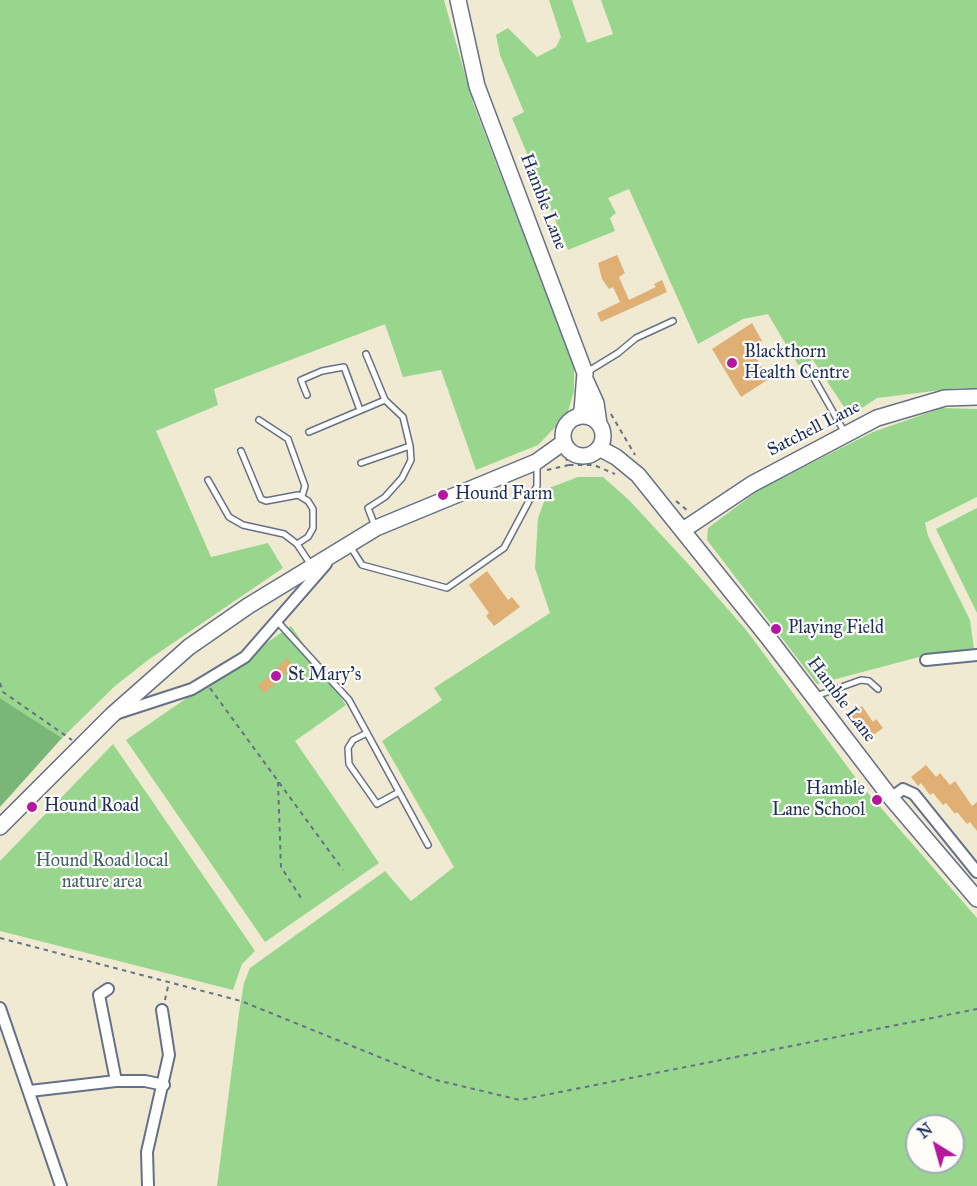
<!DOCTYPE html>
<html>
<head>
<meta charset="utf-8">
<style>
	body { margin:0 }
	#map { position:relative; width:977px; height:1186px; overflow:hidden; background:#f1ead2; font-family:"IM FELL Great Primer",serif }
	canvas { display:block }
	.north { position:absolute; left:905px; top:1114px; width:60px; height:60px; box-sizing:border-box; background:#fdfcf7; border:2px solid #a3aaba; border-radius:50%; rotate:323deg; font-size:16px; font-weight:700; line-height:24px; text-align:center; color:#1b2f5e }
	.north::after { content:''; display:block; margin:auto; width:21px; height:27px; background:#b5179e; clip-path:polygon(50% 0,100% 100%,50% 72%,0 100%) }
</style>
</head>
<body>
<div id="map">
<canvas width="977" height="1186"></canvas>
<div class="north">N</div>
</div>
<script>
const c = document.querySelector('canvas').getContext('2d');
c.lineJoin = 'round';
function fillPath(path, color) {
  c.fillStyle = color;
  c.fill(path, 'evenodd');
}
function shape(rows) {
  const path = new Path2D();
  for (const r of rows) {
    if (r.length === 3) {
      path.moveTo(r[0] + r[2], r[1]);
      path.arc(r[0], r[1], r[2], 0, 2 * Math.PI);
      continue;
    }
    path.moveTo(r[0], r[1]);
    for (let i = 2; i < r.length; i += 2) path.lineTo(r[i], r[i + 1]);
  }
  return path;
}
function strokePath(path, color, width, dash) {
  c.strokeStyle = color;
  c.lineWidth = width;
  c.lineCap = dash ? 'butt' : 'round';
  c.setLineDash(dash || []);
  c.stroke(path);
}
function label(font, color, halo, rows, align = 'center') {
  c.font = font + ' "IM FELL Great Primer",serif';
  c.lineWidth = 4.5;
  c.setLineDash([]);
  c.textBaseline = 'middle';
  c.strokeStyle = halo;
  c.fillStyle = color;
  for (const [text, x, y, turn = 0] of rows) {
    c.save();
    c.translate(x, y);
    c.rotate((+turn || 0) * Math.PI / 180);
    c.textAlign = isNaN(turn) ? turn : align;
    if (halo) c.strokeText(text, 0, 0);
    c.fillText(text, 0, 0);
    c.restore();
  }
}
const green = shape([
	[0,0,444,0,473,103,574,367,574,391,567,415,538,445,476,470,441,370,403,377,385,324,214,389,218,405,156,431,211,557,268,543,283,568,148,660,115,686,62,738,0,698],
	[549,0,572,0,587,43,613,34,601,0,977,0,977,389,958,388,877,398,850,416,813,360,798,365,768,314,743,319,698,344,629,189,608,198,616,213,610,218,615,231,568,250,512,118,524,112,500,55,496,35,508,28,537,57,556,47,561,37],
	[942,408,977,409,977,497,925,523,928,536,970,620,974,649,919,657,817,684,707,540,708,528,760,489,873,432],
	[578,477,603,477,629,500,691,567,747,631,861,785,977,918,977,1186,217,1186,239,1013,244,983,250,968,385,871,411,901,454,867,382,741,442,700,434,688,550,613,535,568,538,518,549,488],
	[917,1126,953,1126,953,1162,917,1162],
	[977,508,977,613,936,529],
	[291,626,346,705,295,741,379,863,265,942,126,740],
	[113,744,255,951,242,964,233,990,0,931,0,861]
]);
const forest = shape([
	[0,698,62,738,0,807]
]);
const building = shape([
	[617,255,625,273,619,277,629,300,656,287,654,284,662,280,667,292,601,322,597,313,620,302,613,287,609,289,602,279,598,263],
	[752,323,762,341,751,349,769,379,741,397,712,349],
	[487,571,508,600,512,597,520,607,494,626,486,616,489,613,469,585],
	[287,658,294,666,265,693,258,686],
	[862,706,873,722,876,719,883,728,868,739,850,715],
	[926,765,936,777,940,773,950,785,955,781,972,806,977,802,977,831,970,822,967,824,957,812,955,814,946,803,943,805,933,793,930,795,921,783,918,786,911,777]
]);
const path = shape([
	[611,414,635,455],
	[569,465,594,465,615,474],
	[547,470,569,465,566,458],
	[676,501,688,511],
	[0,683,3,692,72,740],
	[210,688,343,870],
	[278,782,281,867,303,901],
	[0,938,241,1001,436,1080,520,1100,977,1009],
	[165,1000,169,982]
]);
const lane = shape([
	[366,354,385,400,403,417,410,446,411,460,402,478,385,497,368,508,375,526],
	[808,368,845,433],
	[587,372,618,353,636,338,673,321],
	[307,395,301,380,322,371,344,367,360,410],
	[259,420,288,439,305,486,302,496],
	[309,432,385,400],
	[241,451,261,499,266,501,298,495,308,501,313,509,313,528,308,537,297,544],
	[361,463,410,446],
	[208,480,229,517,243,525,284,534,297,544,311,565],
	[350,546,362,565,447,588,504,548,537,486,537,464],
	[277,621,349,700,428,845],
	[816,696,861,680,869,681,878,689],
	[367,733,353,740,348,748,349,764,377,804,399,792]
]);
const street = shape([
	[926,660,977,655],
	[115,714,192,689,245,657,326,564],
	[891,798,903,789,914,794,977,872],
	[108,989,99,995,116,1081],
	[0,1008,61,1186],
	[30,1091,116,1081,145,1081,164,1085],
	[148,1186,147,1152,169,1055,162,1010]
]);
const secondary = shape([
	[458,0,477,86,585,373,582,411,578,417],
	[586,381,596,403,599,424],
	[583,436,20],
	[599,448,616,457,638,475,767,636,891,798,977,899],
	[683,530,752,484,877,418,945,398,977,397],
	[0,827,112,715,189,647,248,606,376,528,536,462,564,442]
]);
const markers = [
	[732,363,6,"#b5179e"],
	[443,495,6,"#b5179e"],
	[776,629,6,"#b5179e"],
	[276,676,6,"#b5179e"],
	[877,800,6,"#b5179e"],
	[32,807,6,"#b5179e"]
];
const streetNames = [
	["Hamble Lane",543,202,69],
	["Satchell Lane",814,429,-27],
	["Hamble Lane",841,700,53]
];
const poiNames = [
	["Blackthorn",744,353],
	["Health Centre",744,374],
	["Hound Farm",455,495],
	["Playing Field",788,629],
	["St Mary's",288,676],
	["Hamble",865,790,"right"],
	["Lane School",865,811,"right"],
	["Hound Road",44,807]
];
const parkNames = [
	["Hound Road local",102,862],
	["nature area",102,883]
];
fillPath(green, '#97d68c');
fillPath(forest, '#79b778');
fillPath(building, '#dfaf73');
strokePath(lane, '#667087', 8);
strokePath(street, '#667087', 14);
strokePath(secondary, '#667087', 18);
strokePath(path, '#667087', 2, [4.5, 4.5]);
strokePath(lane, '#fff', 5);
strokePath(street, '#fff', 10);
strokePath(secondary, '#fff', 15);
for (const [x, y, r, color] of markers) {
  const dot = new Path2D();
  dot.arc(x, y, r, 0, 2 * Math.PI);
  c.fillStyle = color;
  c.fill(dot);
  strokePath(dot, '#fdfcf7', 2);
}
label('18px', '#1b2f5e', '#fdfcf7', streetNames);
label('18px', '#1b2f5e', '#fdfcf7', poiNames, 'left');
label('18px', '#40616c', '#fdfcf7', parkNames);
</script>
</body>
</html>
